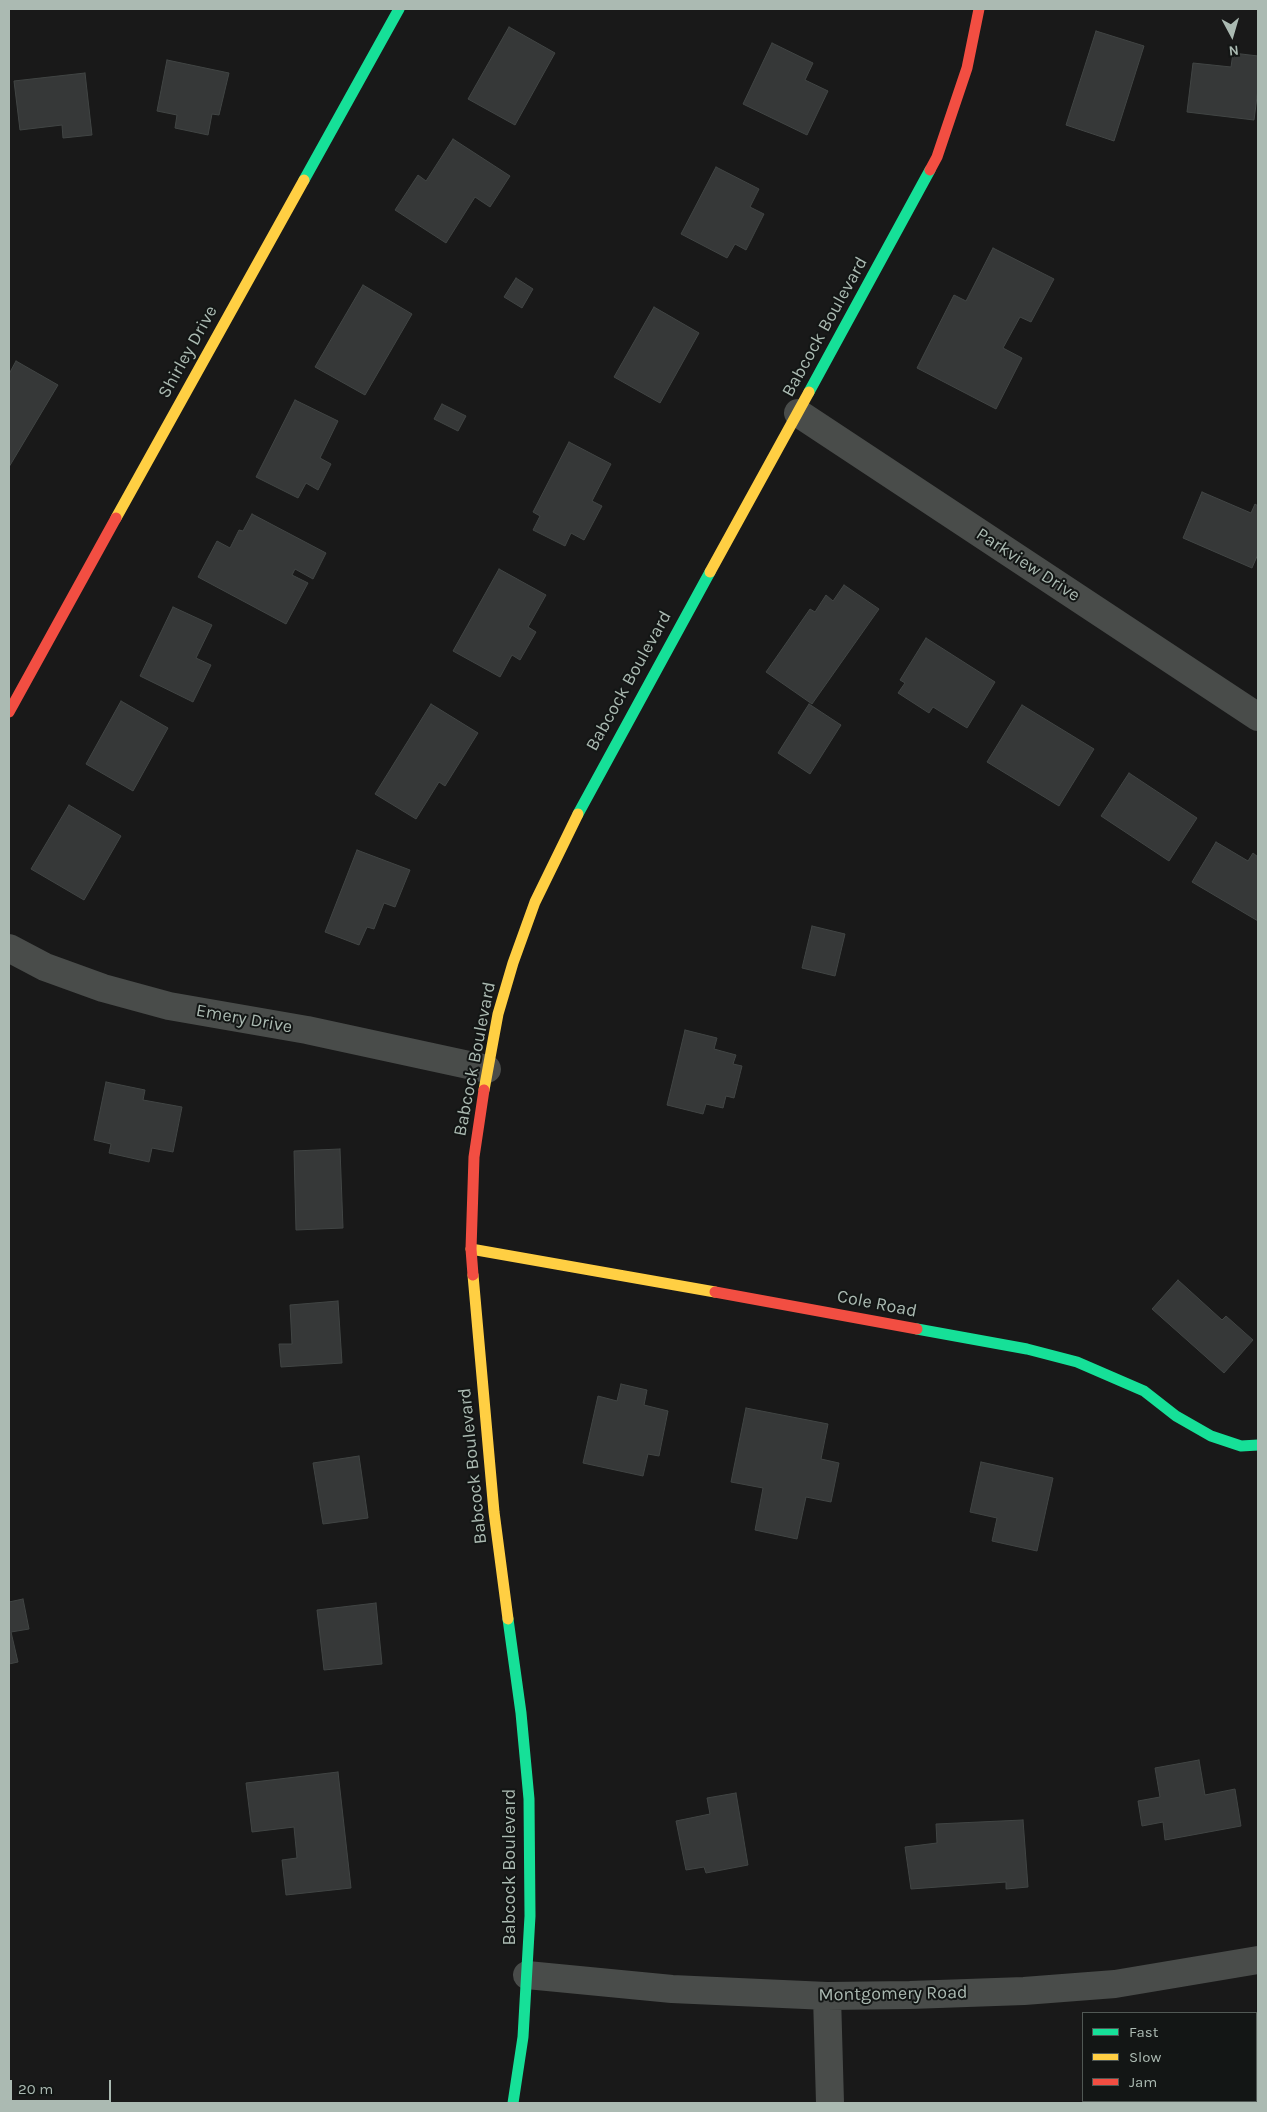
<!DOCTYPE html>
<html>
<head>
<meta charset="utf-8">
<style>
	body { margin:0 }
	#map { position:relative; width:1267px; height:2112px; overflow:hidden; background:#191919; font-family:Karla,sans-serif }
	canvas { display:block }
	.frame { position:absolute; inset:0; border:10px solid #abbab2; pointer-events:none }
	.legend { position:absolute; left:1082px; top:2012px; width:175px; height:90px; box-sizing:border-box; background:#131615; border:1px solid #505854; margin:0; padding:6px 9px; list-style:none; font-size:15px; color:#abbab2 }
	.legend li { display:flex; align-items:center; gap:10px; height:25px }
	.legend b { width:25px; border:1px solid #505854 }
	.north { position:absolute; left:1207px; top:10px; width:50px; height:50px; -webkit-text-stroke:4px #131615; paint-order:stroke; rotate:174deg; font-size:14px; font-weight:700; line-height:20px; text-align:center; color:#abbab2 }
	.north::after { content:''; display:block; margin:auto; width:18px; height:22px; background:#abbab2; clip-path:polygon(50% 0,100% 100%,50% 72%,0 100%) }
	.scale { position:absolute; left:10px; top:2080px; width:101px; height:22px; box-sizing:border-box; border:2px solid #abbab2; border-top:0; padding-left:6px; font-size:15px; line-height:18px; white-space:nowrap; color:#abbab2; -webkit-text-stroke:4px #131615; paint-order:stroke }
</style>
</head>
<body>
<div id="map">
<canvas width="1267" height="2112"></canvas>
<div class="frame"></div>
<ul class="legend">
<li><b style="height:6px;background:#16e098"></b>Fast</li>
<li><b style="height:6px;background:#ffcf43"></b>Slow</li>
<li><b style="height:6px;background:#f24e42"></b>Jam</li>
</ul>
<div class="north">N</div>
<div class="scale">20 m</div>
</div>
<script>
const c = document.querySelector('canvas').getContext('2d');
c.lineJoin = 'round';
function fillPath(path, color) {
  c.fillStyle = color;
  c.fill(path, 'evenodd');
}
function shape(rows) {
  const path = new Path2D();
  for (const r of rows) {
    path.moveTo(r[0], r[1]);
    for (let i = 2; i < r.length; i += 2) path.lineTo(r[i], r[i + 1]);
  }
  return path;
}
function strokePath(path, color, width, dash) {
  c.strokeStyle = color;
  c.lineWidth = width;
  c.lineCap = dash ? 'butt' : 'round';
  c.setLineDash(dash || []);
  c.stroke(path);
}
function label(font, color, halo, rows, align = 'center') {
  c.font = font + ' Karla,sans-serif';
  c.lineWidth = 4;
  c.setLineDash([]);
  c.textBaseline = 'middle';
  c.strokeStyle = halo;
  c.fillStyle = color;
  for (const [text, x, y, turn = 0] of rows) {
    c.save();
    c.translate(x, y);
    c.rotate((+turn || 0) * Math.PI / 180);
    c.textAlign = isNaN(turn) ? turn : align;
    if (halo) c.strokeText(text, 0, 0);
    c.fillText(text, 0, 0);
    c.restore();
  }
}
const building = shape([
	[509,27,555,53,515,125,468,99,509,27],
	[1096,31,1144,46,1114,141,1066,125,1096,31],
	[772,43,813,63,805,80,828,91,807,135,743,104,772,43],
	[1233,53,1258,56,1258,89,1254,120,1187,112,1193,63,1231,67,1233,53],
	[167,60,229,73,219,115,212,114,208,135,175,128,177,115,157,111,167,60],
	[85,73,92,135,63,138,62,125,20,130,14,81,85,73],
	[453,139,510,176,490,207,475,197,446,243,395,210,418,175,426,181,453,139],
	[716,167,759,189,750,207,764,214,746,250,735,244,727,258,681,234,716,167],
	[993,248,1054,279,1031,322,1020,317,1003,348,1022,358,996,409,917,368,954,295,966,301,993,248],
	[516,278,533,289,522,308,504,297,516,278],
	[363,285,412,314,365,395,315,367,363,285],
	[654,307,699,333,660,403,614,377,654,307],
	[16,361,58,385,9,467,9,374,16,361],
	[295,400,338,421,320,458,331,464,318,490,306,483,298,498,256,477,295,400],
	[442,404,466,416,458,431,434,419,442,404],
	[569,442,611,464,592,501,602,506,584,540,571,533,565,546,533,530,540,516,533,512,569,442],
	[1202,492,1251,513,1255,504,1258,506,1258,554,1252,568,1183,538,1202,492],
	[252,514,326,553,313,579,295,569,292,575,308,583,286,624,198,577,217,541,230,548,239,530,243,531,252,514],
	[499,569,546,595,528,627,536,632,520,660,512,655,500,677,453,651,499,569],
	[844,585,879,609,812,704,766,672,810,609,815,612,826,595,833,601,844,585],
	[173,607,212,625,196,658,211,665,193,702,140,676,173,607],
	[926,638,995,682,967,728,933,707,929,713,898,693,905,683,900,680,926,638],
	[121,701,168,728,133,791,86,764,121,701],
	[431,704,478,733,445,786,439,782,416,819,375,794,431,704],
	[809,704,841,725,810,774,778,753,809,704],
	[1022,705,1094,749,1059,806,987,762,1022,705],
	[1129,773,1197,818,1169,861,1101,816,1129,773],
	[69,805,121,836,84,900,31,869,69,805],
	[1216,842,1248,861,1253,853,1258,857,1258,921,1192,882,1216,842],
	[357,850,410,870,395,907,384,903,374,929,367,927,359,945,325,932,357,850],
	[812,926,845,934,835,976,802,968,812,926],
	[685,1030,717,1038,714,1049,736,1055,733,1064,742,1066,734,1098,726,1096,723,1108,706,1104,703,1114,667,1105,685,1030],
	[106,1082,145,1090,143,1100,182,1107,173,1152,152,1148,149,1162,109,1153,111,1144,94,1140,106,1082],
	[340,1149,343,1228,296,1230,294,1151,340,1149],
	[1178,1280,1222,1320,1226,1316,1253,1340,1224,1373,1152,1309,1178,1280],
	[338,1301,342,1363,281,1367,279,1344,292,1344,290,1305,338,1301],
	[621,1384,647,1390,644,1405,668,1411,659,1456,648,1454,643,1476,583,1463,598,1396,617,1401,621,1384],
	[746,1408,828,1424,821,1459,839,1463,831,1502,806,1497,797,1539,755,1530,763,1488,731,1482,746,1408],
	[359,1456,368,1518,323,1524,313,1463,359,1456],
	[981,1462,1053,1478,1037,1551,992,1541,997,1518,970,1512,981,1462],
	[23,1599,29,1629,11,1632,18,1662,9,1664,9,1602,23,1599],
	[376,1603,382,1664,324,1670,317,1610,376,1603],
	[1199,1760,1205,1795,1235,1789,1241,1826,1165,1840,1163,1822,1142,1826,1138,1801,1160,1797,1155,1768,1199,1760],
	[338,1772,351,1888,286,1895,282,1860,297,1858,294,1827,252,1832,246,1783,338,1772],
	[736,1793,748,1865,706,1873,704,1867,686,1870,676,1821,710,1814,707,1798,736,1793],
	[1023,1820,1028,1887,1006,1889,1006,1882,911,1889,905,1847,937,1843,936,1824,1023,1820],
	[1256,2073,1258,2103,1160,2103,1160,2101,1256,2101,1256,2073]
]);
const street = shape([
	[798,413,1258,717],
	[9,948,45,967,103,988,169,1006,307,1030,487,1069],
	[527,1975,672,1989,827,1996,910,1995,1024,1991,1115,1984,1258,1960],
	[827,1996,830,2103]
]);
const fast = shape([
	[304,180,399,9],
	[809,392,930,170],
	[578,814,710,572],
	[917,1329,1027,1349,1077,1362,1144,1391,1176,1416,1211,1436,1241,1446,1258,1445],
	[508,1619,521,1713,529,1799,530,1916,523,2037,513,2103]
]);
const slow = shape([
	[116,518,304,180],
	[710,572,809,392],
	[484,1090,498,1014,513,963,535,902,578,814],
	[471,1249,715,1292],
	[473,1275,494,1512,508,1619]
]);
const jam = shape([
	[930,170,937,157,967,68,979,9],
	[9,712,116,518],
	[473,1275,471,1249,474,1157,484,1090],
	[715,1292,917,1329]
]);
const streetNames = [
	["Babcock Boulevard",825,327,-61],
	["Shirley Drive",188,352,-61],
	["Parkview Drive",1028,565,33],
	["Babcock Boulevard",629,681,-61],
	["Emery Drive",244,1019,10],
	["Babcock Boulevard",475,1059,-79],
	["Cole Road",877,1304,11],
	["Babcock Boulevard",473,1466,-96],
	["Babcock Boulevard",510,1867,-90],
	["Montgomery Road",893,1994,-1]
];
fillPath(building, '#363838');
strokePath(building, '#414544', 1);
strokePath(street, '#494c4a', 28);
strokePath(fast, '#16e098', 11);
strokePath(slow, '#ffcf43', 11);
strokePath(jam, '#f24e42', 11);
label('18px', '#abbab2', '#131615', streetNames);
</script>
</body>
</html>
